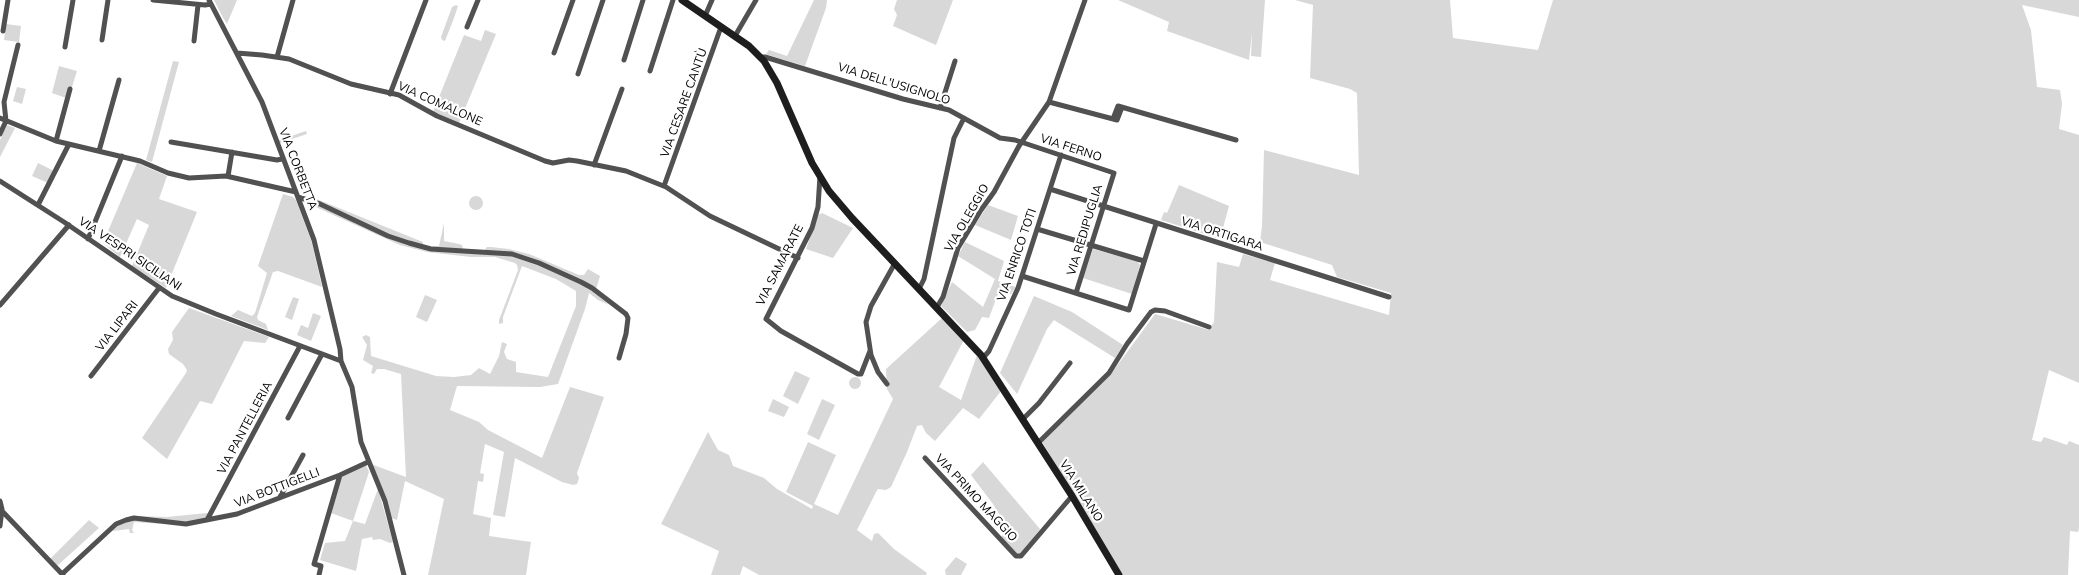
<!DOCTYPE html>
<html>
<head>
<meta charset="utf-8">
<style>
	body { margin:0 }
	canvas { display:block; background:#fff }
</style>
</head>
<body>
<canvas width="2079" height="575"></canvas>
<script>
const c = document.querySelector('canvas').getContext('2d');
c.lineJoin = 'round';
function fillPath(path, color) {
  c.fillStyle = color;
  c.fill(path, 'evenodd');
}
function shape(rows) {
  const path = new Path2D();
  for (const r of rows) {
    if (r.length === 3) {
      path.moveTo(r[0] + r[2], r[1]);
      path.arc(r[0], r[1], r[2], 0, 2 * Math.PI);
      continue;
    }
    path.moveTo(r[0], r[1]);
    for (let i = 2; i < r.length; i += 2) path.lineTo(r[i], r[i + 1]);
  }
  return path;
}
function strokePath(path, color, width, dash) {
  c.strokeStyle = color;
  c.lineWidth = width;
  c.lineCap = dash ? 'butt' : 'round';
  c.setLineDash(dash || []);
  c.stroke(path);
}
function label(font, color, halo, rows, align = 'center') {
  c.font = font + ' Mulish,sans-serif';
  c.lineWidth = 4.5;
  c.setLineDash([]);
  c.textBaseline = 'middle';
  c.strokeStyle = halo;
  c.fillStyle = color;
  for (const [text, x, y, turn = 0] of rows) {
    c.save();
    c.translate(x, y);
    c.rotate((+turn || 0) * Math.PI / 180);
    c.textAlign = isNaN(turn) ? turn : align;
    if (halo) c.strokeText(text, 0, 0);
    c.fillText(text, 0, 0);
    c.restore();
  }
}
const green = shape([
	[214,0,237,0,227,24,222,16],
	[814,0,827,0,826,8,805,66,768,55,766,54,769,50,787,56],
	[897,0,953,0,936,45,893,26,897,15,894,9],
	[1118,0,1265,0,1261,57,1251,56,1252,32,1249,60,1167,31,1169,22],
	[1295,0,1450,0,1453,38,1538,50,1553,0,2079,0,2079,17,2022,5,2031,30,2037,87,2060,90,2062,104,2059,129,2079,135,2079,383,2049,370,2032,440,2041,442,2044,437,2067,445,2069,441,2079,445,2079,528,2078,532,2070,531,2068,575,1123,575,1042,442,1104,380,1111,374,1155,314,1209,330,1214,322,1217,262,1239,267,1243,254,1275,263,1270,280,1389,315,1391,293,1337,277,1332,265,1260,242,1262,226,1264,150,1359,175,1357,93,1350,89,1310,78,1313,5],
	[456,5,458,6,454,18,445,41,442,40,441,37,452,7],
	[6,24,21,26,19,42,4,40],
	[485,30,496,34,459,123,433,112,464,35,481,41],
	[173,61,179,62,152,162,146,160],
	[59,66,77,71,72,87,69,87,66,98,52,93],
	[17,87,26,89,22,104,13,101],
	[7,125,15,128,0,157,0,140],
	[306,131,307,134,280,143,279,140],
	[38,163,54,171,48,183,32,176],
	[137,163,167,176,159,199,197,212,166,288,132,266,149,225,137,219,120,257,103,243],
	[1179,185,1229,206,1220,239,1161,220,1164,212,1167,213],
	[283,194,293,197,296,200,312,243,322,287,278,271,273,272,257,317,258,320,266,324,268,330,231,316,238,310,252,316,255,313,267,273,258,266],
	[476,203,7],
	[309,196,423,242,423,247,431,249,432,246,439,246,444,223,444,241,459,244,462,245,463,249,484,251,487,247,491,247,509,249,529,254,579,275,584,275,588,269,600,276,595,293,609,305,598,300,589,293,585,309,558,384,540,387,457,386,450,410,479,422,488,430,542,458,570,387,604,397,577,473,579,478,577,484,573,485,562,482,515,458,505,517,493,515,504,452,485,444,480,473,484,474,483,482,478,481,473,514,491,518,489,536,531,542,526,575,428,575,444,499,405,481,397,520,391,518,371,464,406,477,401,374,384,369,377,369,374,374,371,373,373,366,363,360,367,345,362,337,366,335,370,337,371,356,436,376,454,377,471,375,479,368,490,374,499,356,502,342,507,344,504,352,507,359,516,362,516,372,548,377,576,306,576,291,556,279,522,266,503,317,503,323,499,324,499,320,518,270,517,265,515,263,495,257,471,257,427,252,400,245,309,204,306,198],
	[988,205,1018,216,1011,240,975,225],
	[822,213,853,228,833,258,806,249,818,215],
	[965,242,1004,261,998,281,1016,287,1011,294,999,291,989,318,982,317,975,330,967,332,941,306,952,282,983,307,995,279,958,256],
	[1093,249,1137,261,1140,265,1132,294,1083,278],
	[425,295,437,300,427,322,416,317],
	[1034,296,1072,312,1123,345,1115,358,1054,320,1047,329,1017,394,1000,373],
	[293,297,299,299,292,320,285,317],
	[189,308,269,337,265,343,244,341,212,404,200,401,167,459,142,438,186,373,187,370,183,364,169,354,168,349,173,340,172,332],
	[313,313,321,316,311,341,297,335,301,325,308,328],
	[942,318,964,340,939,387,961,400,977,355,982,360,1001,391,979,419,963,408,935,441,926,433,922,425,917,426,907,452,891,487,886,490,878,489,876,492,857,530,872,541,874,534,878,533,894,549,927,573,926,575,759,575,743,566,740,575,711,575,719,551,661,524,708,432,718,450,729,455,733,466,764,478,777,489,812,509,813,506,786,492,808,442,836,455,814,504,838,515,893,399,887,389,886,369],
	[795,371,810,378,798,404,783,396],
	[855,383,6],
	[773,399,789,407,784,417,768,411],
	[822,399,835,405,819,440,807,434],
	[983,462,1040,529,1021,555,1015,555,1001,537,1008,529,993,504,971,475],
	[366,465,369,472,353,521,365,524,378,489,393,542,390,543,380,539,373,540,372,537,362,539,356,571,320,560,325,543,345,541,353,521,331,513,342,476],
	[207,513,209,515,206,520,186,523,135,516,167,517],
	[134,519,162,524,134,522,132,530,134,533,130,533,129,529,113,531,115,526],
	[89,520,99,528,57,566,50,559],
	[956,557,967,564,961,575,946,575,945,570]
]);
const street = shape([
	[153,0,205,5,211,4],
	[209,0,262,102,314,240,340,349,341,361,352,387,361,442,385,501,404,575],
	[705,16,712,0],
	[467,27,478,0],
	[3,31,8,0],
	[735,36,756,0],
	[102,40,108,0],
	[194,41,198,5],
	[65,47,73,0],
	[237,53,262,55,289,59,351,84,399,95,437,116,545,161,553,163,569,160,577,161,626,171,666,187,710,216,798,258],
	[554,53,573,0],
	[277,57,293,0],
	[761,57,765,57,903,99,949,110,1000,138,1015,140,1114,173,1076,293],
	[624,60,643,0],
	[650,71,673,0],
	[578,74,603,0],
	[390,94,426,0],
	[1049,102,1117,120,1122,107],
	[940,108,955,61],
	[0,118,56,141,140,161,168,173,189,178,226,176,296,192],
	[1113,119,1118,106,1236,140],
	[0,134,6,121,4,102,18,45],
	[56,141,70,89],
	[171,142,277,160,282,159],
	[99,151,119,80],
	[594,165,622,89],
	[228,176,232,152],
	[820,176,818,207,812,228,766,319,781,331,858,374,861,374,870,351],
	[0,181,64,222,172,296,216,314,341,361],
	[664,186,721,27],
	[1050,189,1389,297],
	[298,197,320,204,388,236,409,243,431,249,512,254,539,263,581,282,592,288,626,314,628,318,626,334,619,358],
	[38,205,69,144],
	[1037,229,1144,261],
	[88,239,122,156],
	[1022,276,1129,310,1156,224],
	[919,289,924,279,954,138,964,118],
	[0,305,69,225],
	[937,307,943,297,958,248,981,210,994,192,1019,146,1049,102,1085,0],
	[983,358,989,351,1018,288,1061,155],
	[91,376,159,288],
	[887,384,878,372,871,355,866,322,871,306,895,263],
	[288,418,322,354],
	[1023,419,1039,403,1070,363],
	[1038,443,1109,373,1127,344,1151,312,1155,310,1165,311,1209,327],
	[925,458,1016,556,1021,556,1072,496],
	[280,497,303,455],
	[0,501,2,509,0,526],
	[2,511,63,575],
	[207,520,300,346],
	[62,574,116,524,126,520,134,518,186,524,237,514,340,475,368,462],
	[319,575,321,566,314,564,340,475]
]);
const secondary = shape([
	[682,0,749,46,764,61,777,83,812,163,829,191,852,218,981,355,1072,496,1119,575]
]);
const streetNames = [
	["VIA DELL'USIGNOLO",894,84,17],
	["VIA CESARE CANTÙ",684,103,-70],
	["VIA COMALONE",440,104,24],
	["VIA FERNO",1071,148,18],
	["VIA CORBETTA",298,169,69],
	["VIA OLEGGIO",967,218,-60],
	["VIA REDIPUGLIA",1085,230,-73],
	["VIA ORTIGARA",1222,234,18],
	["VIA VESPRI SICILIANI",130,254,34],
	["VIA ENRICO TOTI",1017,255,-71],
	["VIA SAMARATE",780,265,-63],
	["VIA LIPARI",117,326,-52],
	["VIA PANTELLERIA",245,428,-62],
	["VIA BOTTIGELLI",277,488,-21],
	["VIA MILANO",1081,491,58],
	["VIA PRIMO MAGGIO",976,498,47]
];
fillPath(green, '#d8d8d8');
strokePath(street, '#515151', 5);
strokePath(secondary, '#1e1e1e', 7);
label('12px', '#000', '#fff', streetNames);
</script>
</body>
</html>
